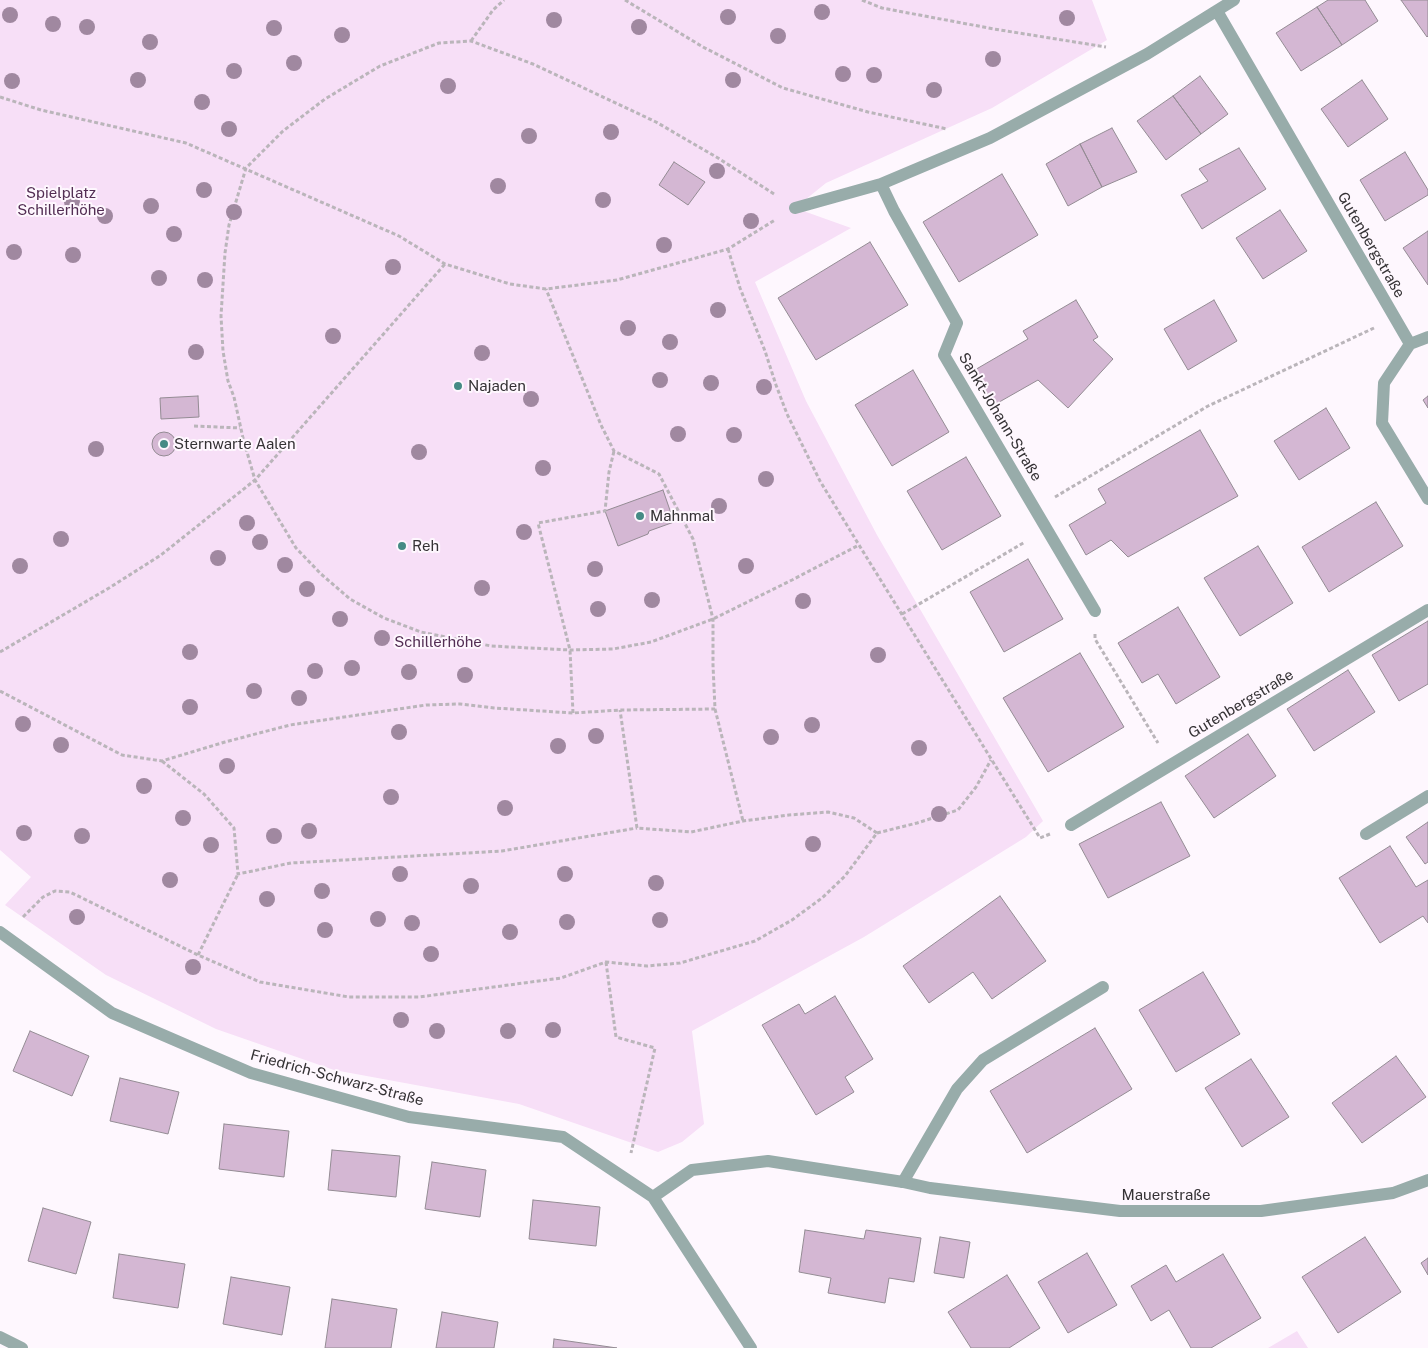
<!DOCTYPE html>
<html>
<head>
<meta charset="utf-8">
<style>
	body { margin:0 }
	canvas { display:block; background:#fef7fe }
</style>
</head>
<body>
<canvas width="1428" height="1348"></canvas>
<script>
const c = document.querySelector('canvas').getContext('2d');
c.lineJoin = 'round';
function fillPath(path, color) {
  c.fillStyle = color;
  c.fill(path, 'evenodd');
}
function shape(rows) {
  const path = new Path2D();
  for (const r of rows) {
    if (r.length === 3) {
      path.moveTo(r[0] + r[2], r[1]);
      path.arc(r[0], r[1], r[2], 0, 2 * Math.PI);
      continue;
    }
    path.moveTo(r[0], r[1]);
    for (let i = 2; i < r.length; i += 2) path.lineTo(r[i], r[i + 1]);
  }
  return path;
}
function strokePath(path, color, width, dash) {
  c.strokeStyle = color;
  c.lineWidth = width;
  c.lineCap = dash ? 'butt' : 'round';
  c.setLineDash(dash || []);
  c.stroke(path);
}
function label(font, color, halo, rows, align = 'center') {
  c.font = font + ' "Public Sans",sans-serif';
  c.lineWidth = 4;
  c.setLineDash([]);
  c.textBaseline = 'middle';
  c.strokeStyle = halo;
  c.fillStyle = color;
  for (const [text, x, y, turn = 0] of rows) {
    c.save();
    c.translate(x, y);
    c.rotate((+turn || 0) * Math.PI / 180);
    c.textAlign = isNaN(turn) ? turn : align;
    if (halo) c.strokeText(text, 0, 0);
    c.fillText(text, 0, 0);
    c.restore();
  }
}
const green = shape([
	[0,0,1092,0,1107,40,992,108,826,183,795,208,851,228,755,282,806,401,877,535,1043,821,1026,837,864,937,692,1031,704,1124,682,1142,658,1152,519,1104,334,1070,216,1029,106,975,5,905,31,877,0,850],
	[1297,1331,1308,1348,1268,1348]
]);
const building = shape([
	[1328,0,1365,0,1378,21,1342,45,1317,7,1328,0],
	[1401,0,1428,0,1428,36,1427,37,1401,0],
	[1317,7,1342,45,1301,71,1276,33,1317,7],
	[1200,76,1228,114,1201,134,1173,96,1200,76],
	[1362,80,1388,119,1348,147,1321,109,1362,80],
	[1173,96,1201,134,1166,160,1137,121,1173,96],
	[1112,128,1137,172,1102,187,1080,144,1112,128],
	[1080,144,1102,187,1068,206,1046,164,1080,144],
	[1239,148,1266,189,1202,229,1181,195,1208,181,1199,169,1239,148],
	[1405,152,1428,190,1428,195,1385,221,1360,180,1405,152],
	[674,162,705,182,688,205,659,185,674,162],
	[1002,174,1038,235,959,282,923,222,1002,174],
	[1280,210,1307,251,1263,279,1236,238,1280,210],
	[1428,231,1428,285,1403,248,1428,231],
	[870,242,908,305,816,360,778,298,870,242],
	[1076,300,1098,337,1093,340,1113,359,1068,408,1038,380,994,405,973,371,1028,339,1023,331,1076,300],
	[1214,300,1237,341,1188,370,1164,329,1214,300],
	[913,370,949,432,892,466,855,405,913,370],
	[198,396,199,417,161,419,160,398,198,396],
	[1428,396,1428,408,1423,400,1428,396],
	[1326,408,1350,448,1299,480,1274,441,1326,408],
	[1200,430,1238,496,1128,557,1111,540,1086,555,1069,525,1106,503,1098,489,1200,430],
	[164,444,12],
	[966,457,1001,516,942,550,907,491,966,457],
	[663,490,674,522,649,531,648,534,618,546,605,511,663,490],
	[1376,502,1403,546,1329,592,1302,547,1376,502],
	[1258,546,1293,603,1240,636,1204,578,1258,546],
	[1028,559,1063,619,1004,652,970,592,1028,559],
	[1178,607,1220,677,1176,704,1158,674,1142,683,1118,643,1178,607],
	[1428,621,1428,684,1399,701,1372,655,1428,621],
	[1080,653,1124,727,1048,772,1003,698,1080,653],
	[1348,670,1375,712,1314,751,1287,709,1348,670],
	[1248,734,1276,776,1214,818,1185,776,1248,734],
	[1161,802,1190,856,1108,898,1079,844,1161,802],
	[1428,822,1428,862,1425,864,1406,837,1428,822],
	[1390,846,1416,887,1428,880,1428,923,1423,916,1380,943,1339,878,1390,846],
	[1000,896,1046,961,992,999,973,972,929,1003,903,966,1000,896],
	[1203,972,1240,1034,1176,1072,1139,1010,1203,972],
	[835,996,873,1059,845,1077,854,1092,816,1115,762,1025,799,1004,805,1014,835,996],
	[1095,1028,1132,1089,1027,1153,990,1091,1095,1028],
	[30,1031,89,1056,72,1096,13,1071,30,1031],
	[1396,1056,1426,1097,1362,1143,1332,1103,1396,1056],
	[1251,1059,1289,1117,1242,1147,1205,1088,1251,1059],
	[120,1078,179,1092,168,1134,110,1121,120,1078],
	[224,1124,289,1131,284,1177,219,1169,224,1124],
	[332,1150,400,1156,396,1197,328,1190,332,1150],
	[432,1162,486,1170,480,1217,425,1209,432,1162],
	[533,1200,600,1207,596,1246,529,1239,533,1200],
	[43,1208,91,1222,76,1274,28,1261,43,1208],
	[805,1230,864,1239,866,1230,921,1238,914,1282,889,1278,885,1303,828,1293,831,1278,799,1272,805,1230],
	[940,1237,970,1242,964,1278,934,1273,940,1237],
	[1365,1237,1401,1292,1338,1333,1302,1277,1365,1237],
	[1087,1253,1117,1305,1068,1333,1038,1282,1087,1253],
	[119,1254,185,1264,178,1308,113,1298,119,1254],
	[1223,1254,1261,1318,1211,1348,1191,1348,1169,1310,1151,1321,1131,1286,1166,1265,1176,1282,1223,1254],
	[1428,1258,1428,1275,1421,1263,1428,1258],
	[1007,1275,1040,1328,1009,1348,971,1348,948,1312,1007,1275],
	[231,1277,290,1287,282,1335,223,1324,231,1277],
	[332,1299,397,1309,391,1348,325,1348,332,1299],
	[442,1312,498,1322,494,1348,436,1348,442,1312],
	[554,1339,617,1348,553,1348,554,1339]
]);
const path = shape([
	[625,0,703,47,783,88,868,112,947,129],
	[862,0,882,8,994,29,1106,47],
	[471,41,493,10,504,0],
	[0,97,41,110,186,143,399,236,445,264,510,284,546,289,617,280,728,249,775,220],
	[774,194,718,158,656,122,533,64,471,41,439,43,380,66,325,99,283,131,246,168,229,225,225,253,221,316,223,351,228,381,234,397,243,438,255,480,296,548,321,574,350,599,384,618,421,632,491,646,570,650,613,649,651,642,713,619,792,580,859,545,1040,838,1050,834],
	[728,249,740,288,765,351,776,385,787,414,820,481,859,545],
	[194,426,240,428],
	[1055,497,1208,406,1374,328],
	[902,614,1025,542],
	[1095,634,1095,639,1158,743],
	[0,652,109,588,161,555,255,480,445,264],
	[0,691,122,755,162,761,225,742,290,725,426,705,460,704,494,708,573,713,620,710,715,709,713,665,713,619,693,539,659,474,614,451,601,425,546,289],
	[715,709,743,821],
	[573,713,570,650,538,523,605,511,609,472,614,451],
	[162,761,204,794,234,828,238,874,291,863,502,851,637,828],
	[877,833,917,823,958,810,976,787,991,760],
	[23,917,43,897,55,891,70,892,198,955,260,982,349,997,419,997,561,978,606,962,647,966,680,963,755,941,792,920,822,898,845,876,877,833,854,818,828,812,789,815,743,821,691,832,637,828,620,710],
	[198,955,238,874],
	[606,962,616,1037,655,1048,631,1153]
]);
const service = shape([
	[903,1182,957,1089,983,1060,1103,987]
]);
const minor = shape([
	[1217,11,1410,344,1384,383,1382,423,1428,499],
	[881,184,894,211,957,323,944,355,1095,611],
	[795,208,881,184,990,138,1147,54,1234,0],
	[1410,344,1428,337],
	[1071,825,1428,610],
	[1366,834,1428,796],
	[0,932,112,1013,251,1073,409,1117,563,1137,653,1197,751,1348],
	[653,1197,692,1170,768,1161,903,1182,930,1188,1120,1211,1261,1211,1393,1193,1428,1180],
	[0,1337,22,1348]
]);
const trees = [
	[822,12],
	[10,15],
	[728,17],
	[1067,18],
	[554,20],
	[53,24],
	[87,27],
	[639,27],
	[274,28],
	[342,35],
	[778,36],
	[150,42],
	[993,59],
	[294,63],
	[234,71],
	[843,74],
	[874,75],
	[138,80],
	[733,80],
	[12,81],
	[448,86],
	[934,90],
	[202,102],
	[229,129],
	[611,132],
	[529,136],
	[717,171],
	[498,186],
	[204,190],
	[603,200],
	[72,202],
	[151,206],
	[234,212],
	[105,216],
	[751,221],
	[174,234],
	[664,245],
	[14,252],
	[73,255],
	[393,267],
	[159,278],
	[205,280],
	[718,310],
	[628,328],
	[333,336],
	[670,342],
	[196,352],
	[482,353],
	[660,380],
	[711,383],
	[764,387],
	[531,399],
	[678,434],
	[734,435],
	[96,449],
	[419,452],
	[543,468],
	[766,479],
	[719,506],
	[247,523],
	[524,532],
	[61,539],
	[260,542],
	[218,558],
	[285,565],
	[20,566],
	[746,566],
	[595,569],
	[482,588],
	[307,589],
	[652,600],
	[803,601],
	[598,609],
	[340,619],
	[382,638],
	[190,652],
	[878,655],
	[352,668],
	[315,671],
	[409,672],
	[465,675],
	[254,691],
	[299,698],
	[190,707],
	[23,724],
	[812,725],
	[399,732],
	[596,736],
	[771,737],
	[61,745],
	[558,746],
	[919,748],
	[227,766],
	[144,786],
	[391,797],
	[505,808],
	[939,814],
	[183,818],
	[309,831],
	[24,833],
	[82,836],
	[274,836],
	[813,844],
	[211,845],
	[400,874],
	[565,874],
	[170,880],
	[656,883],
	[471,886],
	[322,891],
	[267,899],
	[77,917],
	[378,919],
	[660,920],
	[567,922],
	[412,923],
	[325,930],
	[510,932],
	[431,954],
	[193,967],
	[401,1020],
	[553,1030],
	[437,1031],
	[508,1031]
];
const markers = [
	[458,386,5,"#458b85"],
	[164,444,5,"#458b85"],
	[640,516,5,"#458b85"],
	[402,546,5,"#458b85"]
];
const parkNames = [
	["Spielplatz",61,193],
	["Schillerhöhe",61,210],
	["Schillerhöhe",438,642]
];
const streetNames = [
	["Gutenbergstraße",1371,245,60],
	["Sankt-Johann-Straße",1000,417,59],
	["Gutenbergstraße",1241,704,-31],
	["Friedrich-Schwarz-Straße",337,1078,15],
	["Mauerstraße",1166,1195]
];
const poiNames = [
	["Najaden",468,386],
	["Sternwarte Aalen",174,444],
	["Mahnmal",650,516],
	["Reh",412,546]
];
fillPath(green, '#f7dff7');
fillPath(building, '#d4b7d3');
strokePath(building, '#948c94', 1);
strokePath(path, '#bab5ba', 3, [4, 2.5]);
strokePath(service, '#98acaa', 12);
strokePath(minor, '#98acaa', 12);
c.fillStyle = '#a088a0';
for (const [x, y] of trees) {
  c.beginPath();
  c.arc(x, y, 8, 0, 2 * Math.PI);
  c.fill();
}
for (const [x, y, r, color] of markers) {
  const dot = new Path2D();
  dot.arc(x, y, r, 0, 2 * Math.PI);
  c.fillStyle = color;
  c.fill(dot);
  strokePath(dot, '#fef7fe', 2);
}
label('15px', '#532e54', '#fef7fe', parkNames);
label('15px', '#353235', '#fef7fe', streetNames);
label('15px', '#353235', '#fef7fe', poiNames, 'left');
</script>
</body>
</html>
